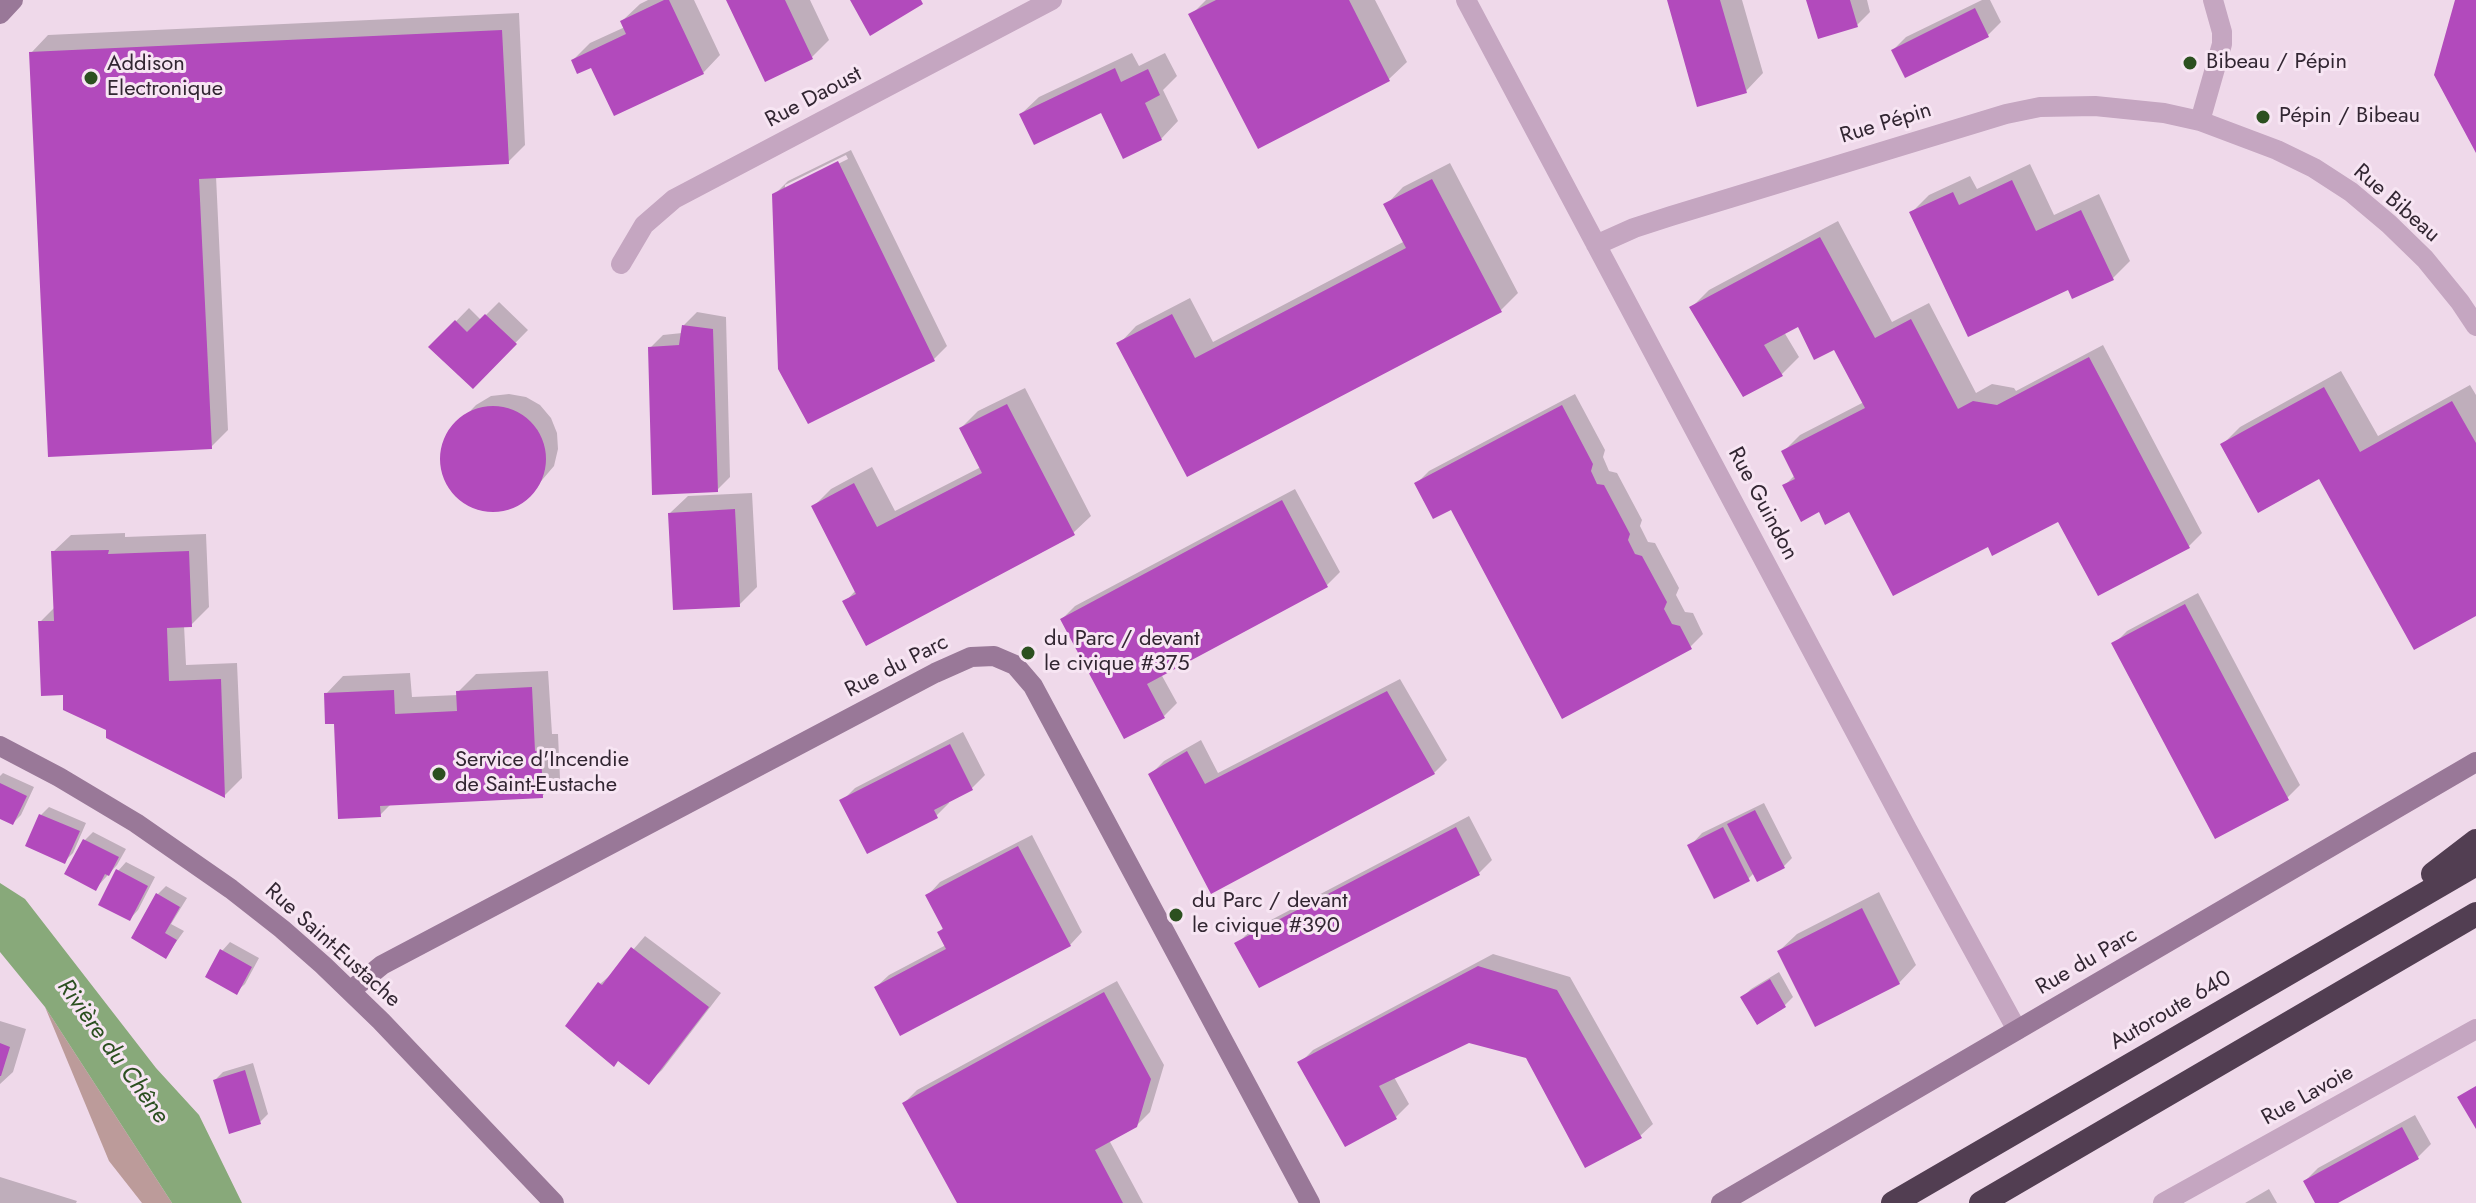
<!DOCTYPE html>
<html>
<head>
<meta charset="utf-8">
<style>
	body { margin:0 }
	canvas { display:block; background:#efd9ea }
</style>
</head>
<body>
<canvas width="2476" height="1203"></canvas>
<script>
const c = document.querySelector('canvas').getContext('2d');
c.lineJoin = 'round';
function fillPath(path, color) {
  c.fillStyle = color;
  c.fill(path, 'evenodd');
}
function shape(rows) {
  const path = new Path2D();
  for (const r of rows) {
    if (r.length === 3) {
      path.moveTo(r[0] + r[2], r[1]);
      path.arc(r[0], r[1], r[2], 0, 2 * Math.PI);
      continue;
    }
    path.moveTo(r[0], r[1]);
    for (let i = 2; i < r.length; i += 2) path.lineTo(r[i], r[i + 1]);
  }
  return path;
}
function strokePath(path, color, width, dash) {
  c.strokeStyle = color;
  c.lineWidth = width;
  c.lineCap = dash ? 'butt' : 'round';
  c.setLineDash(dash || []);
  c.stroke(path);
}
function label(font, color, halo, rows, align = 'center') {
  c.font = font + ' Jost,sans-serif';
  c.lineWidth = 6;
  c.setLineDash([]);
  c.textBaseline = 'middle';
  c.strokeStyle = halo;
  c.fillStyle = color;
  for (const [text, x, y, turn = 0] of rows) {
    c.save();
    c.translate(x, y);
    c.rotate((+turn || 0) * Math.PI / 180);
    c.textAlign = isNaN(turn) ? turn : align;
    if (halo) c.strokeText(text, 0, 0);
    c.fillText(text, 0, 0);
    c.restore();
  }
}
const green = shape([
	[45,1007,172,1203,142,1203,109,1161]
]);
const water = shape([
	[0,883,25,899,156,1068,199,1115,242,1203,172,1203,45,1007,0,952]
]);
const shadow = shape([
	[648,0,694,0,720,55,703,73,592,65,573,60,590,43,625,27,622,21,640,4],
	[728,0,810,0,829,40,812,57],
	[1206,0,1375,0,1407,62,1389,79,1258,146,1191,15],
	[1669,0,1742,0,1763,73,1746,91],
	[1808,0,1867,0,1870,12,1857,25],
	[1982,0,1990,0,2001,22,1988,35,1906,75,1893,50,1906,37],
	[519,13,525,145,508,162,216,176,228,430,211,447,31,53,48,35],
	[1132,53,1139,66,1165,53,1177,76,1163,90,1178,121,1161,139,1102,110,1021,114,1039,97],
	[851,150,947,346,934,359,774,195,788,181],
	[846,155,848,159,785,190,785,185],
	[1450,163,1518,293,1501,310,1188,474,1119,344,1136,326,1190,298,1213,342,1405,241,1386,205,1403,187],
	[2030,164,2054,215,2099,194,2130,261,2113,278,2069,287,1912,212,1929,195,1970,176,1977,189],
	[1838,221,1892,322,1929,303,1976,393,1992,384,2014,388,2016,391,2103,345,2202,533,2189,546,2059,518,1989,544,1850,510,1820,509,1784,486,1795,475,1783,452,1800,435,1864,402,1835,347,1799,324,1784,332,1799,357,1782,374,1744,394,1691,308,1709,290],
	[499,302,528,330,473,386,431,347,469,308,481,320],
	[697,312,726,317,730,477,717,490,650,348,663,335,682,333,684,325],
	[2341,371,2378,436,2470,385,2476,395,2476,614,2319,476,2222,445,2240,427],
	[1025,388,1091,516,1073,533,845,602,856,590,814,506,831,489,872,467,895,511,981,467,961,428,978,411],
	[509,394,526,397,540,405,551,418,557,433,558,449,554,466,531,493,518,504,502,509,485,509,470,504,456,494,447,480,443,464,444,447,450,432,476,405,491,396],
	[1575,394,1605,450,1603,457,1609,471,1617,473,1642,520,1640,526,1648,542,1655,543,1679,588,1676,595,1685,612,1693,613,1703,634,1690,647,1416,484,1429,471],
	[1295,489,1340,572,1327,585,1161,674,1177,703,1164,716,1062,619,1075,606],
	[752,493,757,587,739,605,670,513,688,496],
	[125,533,125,537,206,534,209,607,191,625,184,625,186,665,237,663,242,778,225,795,108,737,108,728,65,693,40,622,55,607,53,552,71,535],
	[2198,593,2300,785,2287,798,2114,644,2127,631],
	[548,671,552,734,558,734,560,779,542,796,391,804,380,815,335,722,326,694,343,676,410,673,412,697,458,695,458,692,476,674],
	[1400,679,1447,760,1434,773,1212,892,1151,774,1164,761,1201,740,1218,773],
	[963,732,985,775,972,788,948,800,949,803,936,816,842,801,855,788],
	[3,773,34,787,21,815,13,823,0,817,0,776],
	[1764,803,1792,858,1783,867,1754,873,1748,879,1690,846,1702,833],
	[49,807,86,823,73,853,65,861,41,815],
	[1469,816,1492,860,1479,873,1237,944,1250,931],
	[93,832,126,849,117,865,96,888,85,840],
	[1032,835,1082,932,1070,945,876,987,889,975,946,945,939,932,944,927,928,895,940,882],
	[126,862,155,877,138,910,130,919,118,871],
	[166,886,187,898,171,924,184,931,166,956,158,894],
	[1879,892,1916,965,1899,983,1779,951,1797,934],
	[645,936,721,993,662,1070,649,1082,619,1059,600,984,614,972],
	[230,942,259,958,245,984,236,992,222,951],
	[1493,954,1570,977,1653,1124,1640,1136,1527,1057,1469,1041,1394,1077,1409,1104,1396,1117,1300,1063,1313,1050],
	[1779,972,1793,997,1785,1005,1757,1022,1743,997,1751,989],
	[1117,981,1164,1065,1150,1112,1136,1126,1109,1140,1143,1203,959,1203,904,1103,917,1090],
	[0,1021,26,1029,13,1072,0,1084],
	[253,1063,268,1114,260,1122,215,1080,223,1072],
	[2415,1115,2431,1144,2418,1157,2334,1203,2317,1203,2305,1181,2318,1168],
	[0,1177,77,1201,76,1203,0,1203],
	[2269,1189,2277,1203,2245,1203]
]);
const building = shape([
	[664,0,669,0,704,74,614,116,591,68,577,74,571,60,626,34,620,21],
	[726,0,785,0,813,59,765,82],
	[850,0,921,0,923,4,870,36],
	[1216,0,1349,0,1390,81,1258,149,1188,14],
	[1667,0,1720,0,1747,93,1697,107],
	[1806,0,1850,0,1858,27,1818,39],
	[2455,0,2476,0,2476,153,2434,75],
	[1975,8,1989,37,1905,78,1891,50],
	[502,30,509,164,199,179,212,449,48,457,29,52],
	[1115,68,1121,82,1148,69,1160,95,1145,103,1162,140,1123,159,1101,113,1034,145,1019,114],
	[838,161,935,361,808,424,778,369,772,194],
	[1432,179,1502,312,1187,477,1116,343,1172,314,1195,358,1406,248,1383,204],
	[2012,180,2036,231,2081,210,2114,280,2072,299,2068,290,1968,337,1909,212,1953,192,1959,205],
	[1820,237,1875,338,1911,319,1958,409,1973,401,1997,405,2089,357,2190,548,2098,596,2058,522,1992,556,1988,547,1893,596,1849,512,1825,525,1819,512,1801,522,1782,485,1795,479,1781,451,1865,408,1834,350,1814,360,1798,327,1764,345,1783,376,1743,397,1689,307],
	[485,314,517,344,473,389,428,347,455,320,467,332],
	[682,325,713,329,718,492,652,495,648,347,679,345],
	[2324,387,2360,452,2452,401,2476,443,2476,616,2414,650,2319,479,2258,513,2220,444],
	[1007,404,1075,535,866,646,842,601,856,594,811,506,854,483,877,527,982,473,959,428],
	[1562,405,1593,464,1591,471,1597,484,1604,485,1630,534,1628,540,1635,554,1642,556,1667,602,1664,609,1672,624,1680,626,1692,649,1562,719,1451,510,1433,519,1414,483],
	[493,459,53],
	[1282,500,1328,587,1147,684,1165,718,1124,739,1060,619],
	[735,509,740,607,673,610,668,513],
	[109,550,108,554,189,551,192,627,167,628,169,681,221,679,225,798,106,738,106,730,63,710,63,695,41,696,38,621,54,621,51,551],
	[2185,604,2289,800,2215,839,2111,643],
	[532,687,535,751,541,750,543,798,380,806,381,817,338,819,334,724,325,724,324,693,394,690,395,714,457,711,456,691],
	[1387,691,1435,774,1211,894,1148,774,1187,751,1205,784],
	[950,744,973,790,934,810,938,818,867,854,839,800],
	[0,783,27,796,13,825,0,819],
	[1755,810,1785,868,1757,882,1727,824],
	[39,814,80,831,65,864,25,846],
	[1456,827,1480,875,1259,988,1234,943],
	[1723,827,1750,881,1714,899,1687,845],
	[83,839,119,857,109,876,105,874,96,891,64,874],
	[1018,846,1071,946,900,1036,874,987,946,949,937,932,943,929,925,895],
	[116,869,148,886,130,921,98,905],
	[156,893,180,907,165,933,177,940,166,959,131,938],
	[1862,908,1900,984,1815,1027,1777,951],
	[631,947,709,1007,649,1085,618,1061,614,1067,565,1026,598,982,602,985],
	[220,949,252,967,237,995,205,977],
	[1478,966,1557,990,1642,1138,1585,1168,1526,1058,1469,1043,1379,1086,1397,1119,1345,1147,1297,1062],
	[1770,979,1786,1007,1757,1025,1740,997],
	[1104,992,1151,1079,1137,1127,1095,1150,1123,1203,957,1203,902,1103],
	[0,1043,10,1047,1,1076,0,1076],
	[245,1070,261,1124,229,1134,213,1080],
	[2476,1086,2476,1129,2457,1097],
	[2402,1127,2419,1159,2338,1203,2315,1203,2303,1181]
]);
const street = shape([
	[1466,0,1907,829,2017,1030],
	[2213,0,2222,32,2222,44,2200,121,2277,150,2314,168,2351,192,2389,224,2425,259,2460,302,2476,326],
	[1596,245,1634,228,1671,216,2006,114,2040,107,2095,106,2164,113,2200,121],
	[621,264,644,225,674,199,1052,0],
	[2163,1203,2476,1029]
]);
const secondary = shape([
	[0,14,13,0],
	[0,746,59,777,136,823,231,889,282,929,323,965,381,1021,554,1203],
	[350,991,382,965,935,673,971,657,994,656,1015,665,1033,686,1310,1203],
	[1721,1203,2476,762]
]);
const highway = shape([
	[2433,874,2476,841],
	[1893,1203,2476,864],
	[1981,1203,2476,914]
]);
const markers = [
	[2190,63,8,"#2c5020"],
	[91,78,8,"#2c5020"],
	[2263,117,8,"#2c5020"],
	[1028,653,8,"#2c5020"],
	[439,774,8,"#2c5020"],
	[1176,915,8,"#2c5020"]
];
const poiNames = [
	["Bibeau / Pépin",2206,63],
	["Addison",107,65],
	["Electronique",107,90],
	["Pépin / Bibeau",2279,117],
	["du Parc / devant",1044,640],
	["le civique #375",1044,665],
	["Service d'Incendie",455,761],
	["de Saint-Eustache",455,786],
	["du Parc / devant",1192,902],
	["le civique #390",1192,927]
];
const streetNames = [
	["Rue Daoust",814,98,-28],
	["Rue Pépin",1886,124,-17],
	["Rue Bibeau",2396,204,41],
	["Rue Guindon",1762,504,62],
	["Rue du Parc",897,667,-27],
	["Rue Saint-Eustache",332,946,42],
	["Rue du Parc",2087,962,-30],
	["Autoroute 640",2171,1011,-30],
	["Rue Lavoie",2308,1096,-29]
];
const waterNames = [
	["Rivière du Chêne",112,1052,54]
];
fillPath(green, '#bc9b9a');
fillPath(water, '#88a97a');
fillPath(shadow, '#0003');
fillPath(building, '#b24abc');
strokePath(street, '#c5a6c1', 20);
strokePath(secondary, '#997898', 20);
strokePath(highway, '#523e52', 24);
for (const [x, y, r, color] of markers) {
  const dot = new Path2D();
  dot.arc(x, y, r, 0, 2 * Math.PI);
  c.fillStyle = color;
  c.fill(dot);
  strokePath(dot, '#f7e5f3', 3);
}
label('22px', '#322632', '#f7e5f3', poiNames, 'left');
label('22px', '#322632', '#f7e5f3', streetNames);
label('italic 24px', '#2c5020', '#f7e5f3', waterNames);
</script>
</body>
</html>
